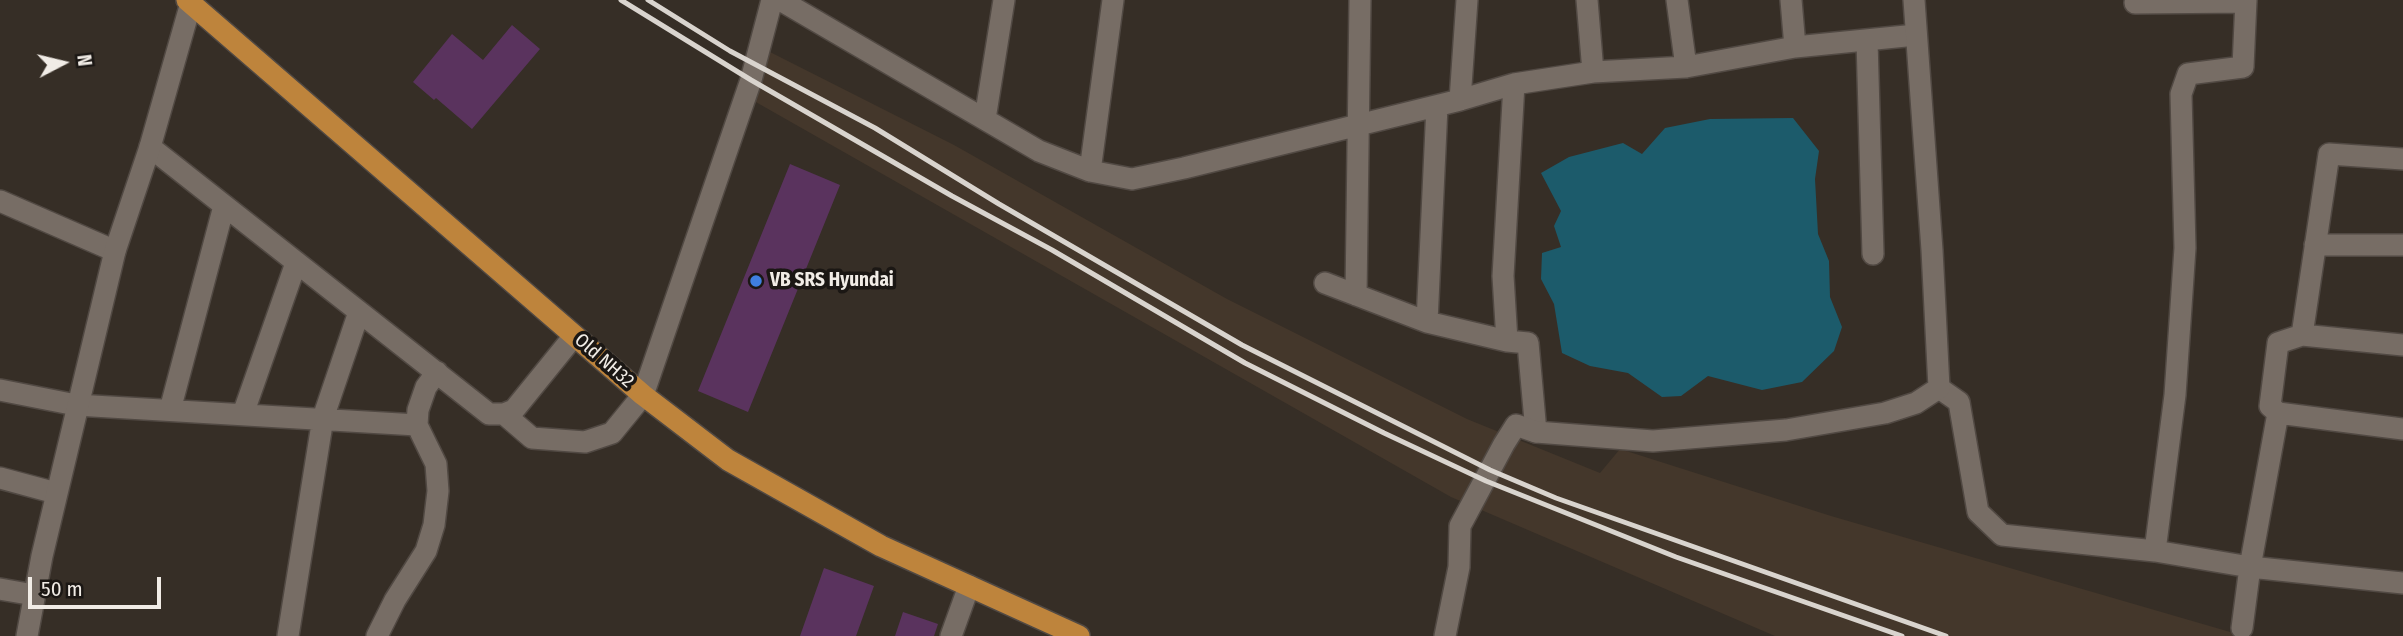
<!DOCTYPE html>
<html>
<head>
<meta charset="utf-8">
<style>
	body { margin:0 }
	#map { position:relative; width:2403px; height:636px; overflow:hidden; background:#362e26; font-family:"Fira Sans Condensed",sans-serif }
	canvas { display:block }
	.north { position:absolute; left:28px; top:28px; width:70px; height:70px; -webkit-text-stroke:5px #1b1714; paint-order:stroke; rotate:83deg; font-size:19px; font-weight:700; line-height:28px; text-align:center; color:#f1ece6 }
	.north::after { content:''; display:block; margin:auto; width:24px; height:32px; background:#f1ece6; clip-path:polygon(50% 0,100% 100%,50% 72%,0 100%) }
	.scale { position:absolute; left:28px; top:577px; width:133px; height:32px; box-sizing:border-box; border:4px solid #f1ece6; border-top:0; padding-left:9px; font-size:21px; line-height:24px; white-space:nowrap; color:#f1ece6; -webkit-text-stroke:5px #1b1714; paint-order:stroke }
</style>
</head>
<body>
<div id="map">
<canvas width="2403" height="636"></canvas>
<div class="north">N</div>
<div class="scale">50 m</div>
</div>
<script>
const c = document.querySelector('canvas').getContext('2d');
c.lineJoin = 'round';
function fillPath(path, color) {
  c.fillStyle = color;
  c.fill(path, 'evenodd');
}
function shape(rows) {
  const path = new Path2D();
  for (const r of rows) {
    path.moveTo(r[0], r[1]);
    for (let i = 2; i < r.length; i += 2) path.lineTo(r[i], r[i + 1]);
  }
  return path;
}
function strokePath(path, color, width, dash) {
  c.strokeStyle = color;
  c.lineWidth = width;
  c.lineCap = dash ? 'butt' : 'round';
  c.setLineDash(dash || []);
  c.stroke(path);
}
function label(font, color, halo, rows, align = 'center') {
  c.font = font + ' "Fira Sans Condensed",sans-serif';
  c.lineWidth = 7;
  c.setLineDash([]);
  c.textBaseline = 'middle';
  c.strokeStyle = halo;
  c.fillStyle = color;
  for (const [text, x, y, turn = 0] of rows) {
    c.save();
    c.translate(x, y);
    c.rotate((+turn || 0) * Math.PI / 180);
    c.textAlign = isNaN(turn) ? turn : align;
    if (halo) c.strokeText(text, 0, 0);
    c.fillText(text, 0, 0);
    c.restore();
  }
}
const built = shape([
	[770,52,954,145,1227,299,1467,419,1600,473,1620,449,1831,516,2244,636,1775,636,1451,497,754,101]
]);
const water = shape([
	[1793,118,1819,151,1815,179,1818,234,1829,261,1830,297,1842,327,1834,351,1802,382,1762,390,1708,376,1681,396,1662,397,1628,373,1590,366,1562,353,1554,304,1541,279,1542,253,1561,247,1554,226,1561,211,1541,173,1569,157,1623,143,1642,154,1665,128,1710,119]
]);
const building = shape([
	[512,25,540,49,472,129,436,98,434,100,413,82,452,34,483,60],
	[790,164,840,185,748,412,698,391],
	[824,568,874,586,856,636,800,636],
	[903,612,938,624,934,636,895,636]
]);
const street = shape([
	[780,0,1039,151,1090,171,1132,179,1184,168,1460,100,1514,84,1593,72,1686,67,1795,47,1916,35],
	[1587,0,1593,72],
	[1677,0,1686,67],
	[1791,0,1795,47],
	[2135,3,2246,2],
	[1867,40,1873,254],
	[1514,84,1503,276,1507,341,1528,343,1536,432],
	[1460,100,1467,0],
	[985,119,1004,0],
	[150,147,489,414,504,414,514,410,574,336],
	[2403,159,2329,154,2302,335,2403,345],
	[1090,171,1113,0],
	[0,201,115,251],
	[2315,245,2403,245],
	[1325,283,1427,322,1507,341],
	[1356,295,1360,0],
	[1427,322,1437,106],
	[1939,388,1959,402,1978,512,2002,535,2155,551,2175,395,2185,248,2181,94,2188,74,2243,67,2246,0],
	[0,390,76,405,417,425],
	[170,410,224,206],
	[2278,413,2270,406,2278,343,2302,335],
	[243,414,296,263],
	[504,414,532,438,585,442,612,433,643,395,751,80,772,0],
	[0,478,56,493],
	[2155,551,2250,567,2403,583],
	[0,589,34,595],
	[2242,628,2250,567,2278,413,2403,429],
	[288,636,323,418,359,312],
	[377,636,395,600,426,551,434,525,438,491,436,464,417,425,418,410,426,387,437,372],
	[951,636,969,586]
]);
const secondary = shape([
	[27,636,42,556,115,251,150,147,191,3],
	[1445,636,1459,567,1460,526,1504,444,1516,425,1536,432,1653,441,1786,430,1885,413,1916,403,1939,388,1932,250,1914,0]
]);
const primary = shape([
	[187,0,643,395,728,460,881,546,1079,636]
]);
const rail = shape([
	[621,0,751,80,952,196,1052,250,1245,363,1384,433,1486,481,1676,557,1902,636],
	[648,0,730,51,875,128,999,204,1242,345,1490,470,1556,498,1946,636]
]);
const markers = [
	[756,281,7,"#3f7fe0"]
];
const poiNames = [
	["VB SRS Hyundai",770,281]
];
const streetNames = [
	["Old NH32",604,361,41]
];
fillPath(built, '#44372b');
fillPath(water, '#1c5b6b');
fillPath(building, '#5a335e');
strokePath(street, '#514943', 24);
strokePath(secondary, '#514943', 24);
strokePath(primary, '#514943', 24);
strokePath(street, '#776d65', 21);
strokePath(secondary, '#776d65', 21);
strokePath(primary, '#be843c', 21);
strokePath(rail, '#d9d4ce', 5);
for (const [x, y, r, color] of markers) {
  const dot = new Path2D();
  dot.arc(x, y, r, 0, 2 * Math.PI);
  c.fillStyle = color;
  c.fill(dot);
  strokePath(dot, '#1b1714', 2.5);
}
label('bold 19px', '#f1ece6', '#1b1714', poiNames, 'left');
label('19px', '#f1ece6', '#1b1714', streetNames);
</script>
</body>
</html>
